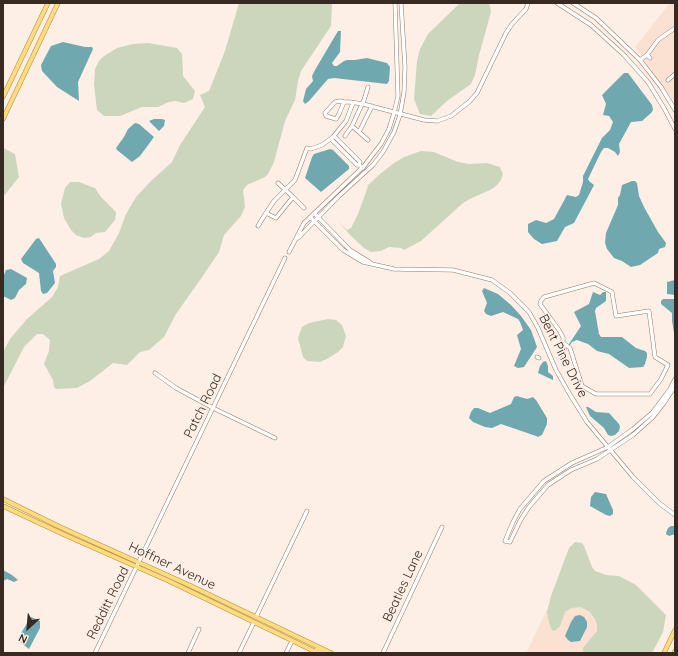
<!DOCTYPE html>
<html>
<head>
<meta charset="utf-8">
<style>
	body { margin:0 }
	#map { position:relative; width:678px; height:656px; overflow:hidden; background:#fdefe6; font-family:Quicksand,sans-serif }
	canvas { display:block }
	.frame { position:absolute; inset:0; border:4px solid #372a22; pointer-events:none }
	.north { position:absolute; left:8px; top:608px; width:40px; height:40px; -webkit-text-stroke:3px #fdefe6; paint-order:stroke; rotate:206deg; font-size:11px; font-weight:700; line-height:16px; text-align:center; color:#372a22 }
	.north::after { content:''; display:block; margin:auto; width:14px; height:18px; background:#372a22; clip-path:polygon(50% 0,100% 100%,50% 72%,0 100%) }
</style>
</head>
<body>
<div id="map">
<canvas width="678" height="656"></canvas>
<div class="frame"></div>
<div class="north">N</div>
</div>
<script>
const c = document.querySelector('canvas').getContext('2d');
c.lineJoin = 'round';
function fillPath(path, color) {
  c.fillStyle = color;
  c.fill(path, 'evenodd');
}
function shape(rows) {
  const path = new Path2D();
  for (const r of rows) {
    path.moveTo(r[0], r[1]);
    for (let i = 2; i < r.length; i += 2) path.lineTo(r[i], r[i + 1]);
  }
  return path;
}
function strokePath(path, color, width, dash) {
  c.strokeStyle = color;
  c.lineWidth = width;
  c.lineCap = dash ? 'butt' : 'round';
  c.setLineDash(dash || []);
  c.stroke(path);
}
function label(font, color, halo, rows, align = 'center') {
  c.font = font + ' Quicksand,sans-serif';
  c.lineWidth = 3;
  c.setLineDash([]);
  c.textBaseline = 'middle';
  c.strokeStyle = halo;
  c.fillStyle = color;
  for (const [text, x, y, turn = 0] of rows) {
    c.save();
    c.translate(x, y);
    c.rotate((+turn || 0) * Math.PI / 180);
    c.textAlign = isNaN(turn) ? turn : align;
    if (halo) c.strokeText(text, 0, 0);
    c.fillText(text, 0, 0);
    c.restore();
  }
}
const built = shape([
	[670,3,675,3,675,103,635,47],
	[563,577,640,614,621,653,526,653]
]);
const green = shape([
	[239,3,332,3,331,26,301,71,298,81,295,100,285,121,274,162,268,174,265,177,247,185,243,190,245,207,241,216,224,235,219,252,200,280,176,314,164,337,149,350,140,352,127,365,113,363,90,381,77,388,56,389,54,387,53,380,44,364,49,351,50,340,43,334,37,334,24,347,3,388,3,352,10,339,27,319,52,297,58,287,60,276,99,259,109,251,119,233,126,214,136,197,151,181,172,162,180,145,205,107,200,95,209,91,225,51],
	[460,3,488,3,490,6,491,12,479,55,475,75,471,84,447,101,431,116,420,114,414,99,417,61,420,49,428,34],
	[148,43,177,48,182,54,183,76,195,91,193,99,184,103,175,101,169,102,158,107,142,107,120,116,104,116,97,110,94,84,95,69,99,61,104,56,117,48,133,44],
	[3,148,15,154,19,177,3,197],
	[421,151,434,152,458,162,469,164,487,163,500,167,503,174,501,180,497,185,492,189,470,199,463,203,421,241,404,250,401,248,389,247,381,251,371,252,364,248,350,235,338,221,347,230,351,228,358,214,367,189,368,187,367,186,380,174,394,163,404,157],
	[70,182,79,182,95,188,101,197,116,212,115,220,105,232,96,233,91,237,84,238,76,235,71,230,64,218,61,204,65,188],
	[328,319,336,320,342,325,346,336,343,347,338,352,327,359,320,362,307,361,303,357,298,338,302,327,309,323],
	[575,542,582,543,584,546,592,567,595,571,606,575,619,576,636,585,666,615,663,632,652,653,585,653,583,651,583,648,597,631,597,624,595,619,590,612,581,607,571,608,565,612,560,626,556,630,553,631,551,628,549,623,547,612,551,596,569,548]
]);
const water = shape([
	[338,31,341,31,340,52,332,63,334,66,337,66,344,61,347,60,355,60,367,58,387,63,390,67,389,81,387,84,334,78,328,79,309,101,305,104,303,101,306,89,313,81,312,76,315,70],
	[63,42,85,47,92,47,93,49,78,82,79,101,57,87,42,71,41,65,51,46],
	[624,73,628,73,652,105,653,110,651,113,642,121,631,122,619,144,620,152,618,156,615,152,608,148,604,148,601,152,588,179,589,181,594,185,593,187,574,223,565,227,557,241,542,244,534,239,528,232,528,224,536,220,546,223,554,219,567,195,576,197,579,195,583,182,583,176,602,138,610,130,613,122,609,116,603,115,606,104,602,95],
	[154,119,162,119,165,120,164,126,159,131,149,121],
	[135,123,139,124,154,137,140,156,132,162,117,150,116,148,124,137,128,129],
	[330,149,333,150,349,166,349,169,321,192,305,178,312,157,314,154],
	[632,181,635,181,637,183,639,196,644,207,658,232,666,243,665,247,659,249,658,253,640,265,631,267,622,261,614,258,607,249,605,243,606,233,618,205,618,198,620,195,622,185],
	[39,238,56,264,56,267,53,271,55,283,47,293,43,294,41,291,39,273,23,263,21,259,36,239],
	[11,269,27,278,26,284,19,290,15,298,11,300,3,296,3,277,6,270],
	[675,280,675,295,667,294,667,282],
	[484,288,498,294,511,305,521,316,531,330,537,347,524,367,518,368,514,366,521,349,517,335,523,330,520,322,518,319,503,312,491,316,486,314,484,311,487,303,482,291],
	[593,292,600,295,603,292,606,292,606,301,596,308,595,311,599,334,601,337,622,337,636,348,645,351,647,353,647,357,645,364,643,367,629,368,609,354,597,351,588,344,577,340,572,342,560,359,559,359,581,326,574,312,589,304],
	[663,299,675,299,675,339,672,321,672,313,661,304,661,301],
	[546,361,548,366,548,372,553,376,553,380,538,373,540,366,543,362],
	[517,396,527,399,533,397,536,400,547,418,547,424,542,435,538,437,536,436,501,424,492,428,485,427,473,422,469,418,471,412,474,408,478,408,490,413,511,404,514,397],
	[586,407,588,407,596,412,609,413,619,424,620,427,619,431,615,435,611,436,608,435,604,428,590,416],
	[595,492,606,494,613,510,613,514,610,516,606,515,590,506,591,497],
	[671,526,675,526,675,534,669,536,666,534,666,533,668,528],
	[3,570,12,575,18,580,14,582,7,579,3,581],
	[580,615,584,617,587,622,587,627,580,641,571,642,568,640,565,636,571,622,575,616],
	[31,617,40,621,40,628,29,649,20,642,18,638]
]);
const minor = shape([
	[557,3,591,25,624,55,648,82,664,108,675,129],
	[573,3,596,18,640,60,661,87,675,110],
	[647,55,658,40,675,28],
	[640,60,647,55,650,58],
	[668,80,675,74],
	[368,87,364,100,352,126,368,140],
	[344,102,339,114,336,119,326,116,325,113,335,102,340,101,344,102,350,102,363,104,424,120,437,121,451,116,469,102,477,93,506,33,512,24,526,9,528,3],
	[359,132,372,106],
	[334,136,360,162,359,165,363,168],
	[345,136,352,126],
	[331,139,357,165,359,165],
	[278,183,293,197],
	[304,208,293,197,276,218,266,213,274,201,295,180,307,148,311,149,322,145,333,137,346,121,353,103],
	[314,213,350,250,371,263],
	[310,217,343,250,363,262,394,269,453,270,492,280,510,293,529,312,538,328,556,370,569,393,587,422,633,477,659,503,675,515],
	[258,226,266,213],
	[298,238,339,196,373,165,383,152,394,132,400,115,404,92,405,67,401,3],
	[289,252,304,223,364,166,381,144,389,129,394,113,398,96,395,3],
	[594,283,612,292,616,316,649,311,655,357,668,365,661,379,650,394,596,394,582,386,570,348,563,343,563,337,559,330,540,304,541,301,544,297,594,283],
	[537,357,539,358],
	[155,373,176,388,213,408,275,438],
	[675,379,670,389,652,413,633,429,608,447,572,463,544,481,520,509,513,522,505,541,510,542,520,521,529,507,548,485,571,470,597,459,633,435,653,417,664,403,675,386],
	[256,617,307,511],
	[95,653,285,258],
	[188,653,199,629],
	[239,653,254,622],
	[286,653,292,641],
	[383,653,442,527]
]);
const major = shape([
	[3,97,48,3],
	[3,119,58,3],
	[3,499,60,527,191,586,331,653],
	[3,506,65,535,169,581,318,653],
	[316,650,323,653],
	[664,653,675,630],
	[674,653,675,651]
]);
const streetNames = [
	["Bent Pine Drive",563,356,63],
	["Patch Road",203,406,-64],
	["Hoffner Avenue",172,566,25],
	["Beatles Lane",403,586,-65],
	["Redditt Road",108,603,-64]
];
fillPath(built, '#fae1d2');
fillPath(green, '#cbd6bd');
fillPath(water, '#70a8b0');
strokePath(minor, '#987866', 4.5);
strokePath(major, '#b68d2c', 5);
strokePath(minor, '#fff', 3.5);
strokePath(major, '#fddb83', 4);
label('13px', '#372a22', '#fdefe6', streetNames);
</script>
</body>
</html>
